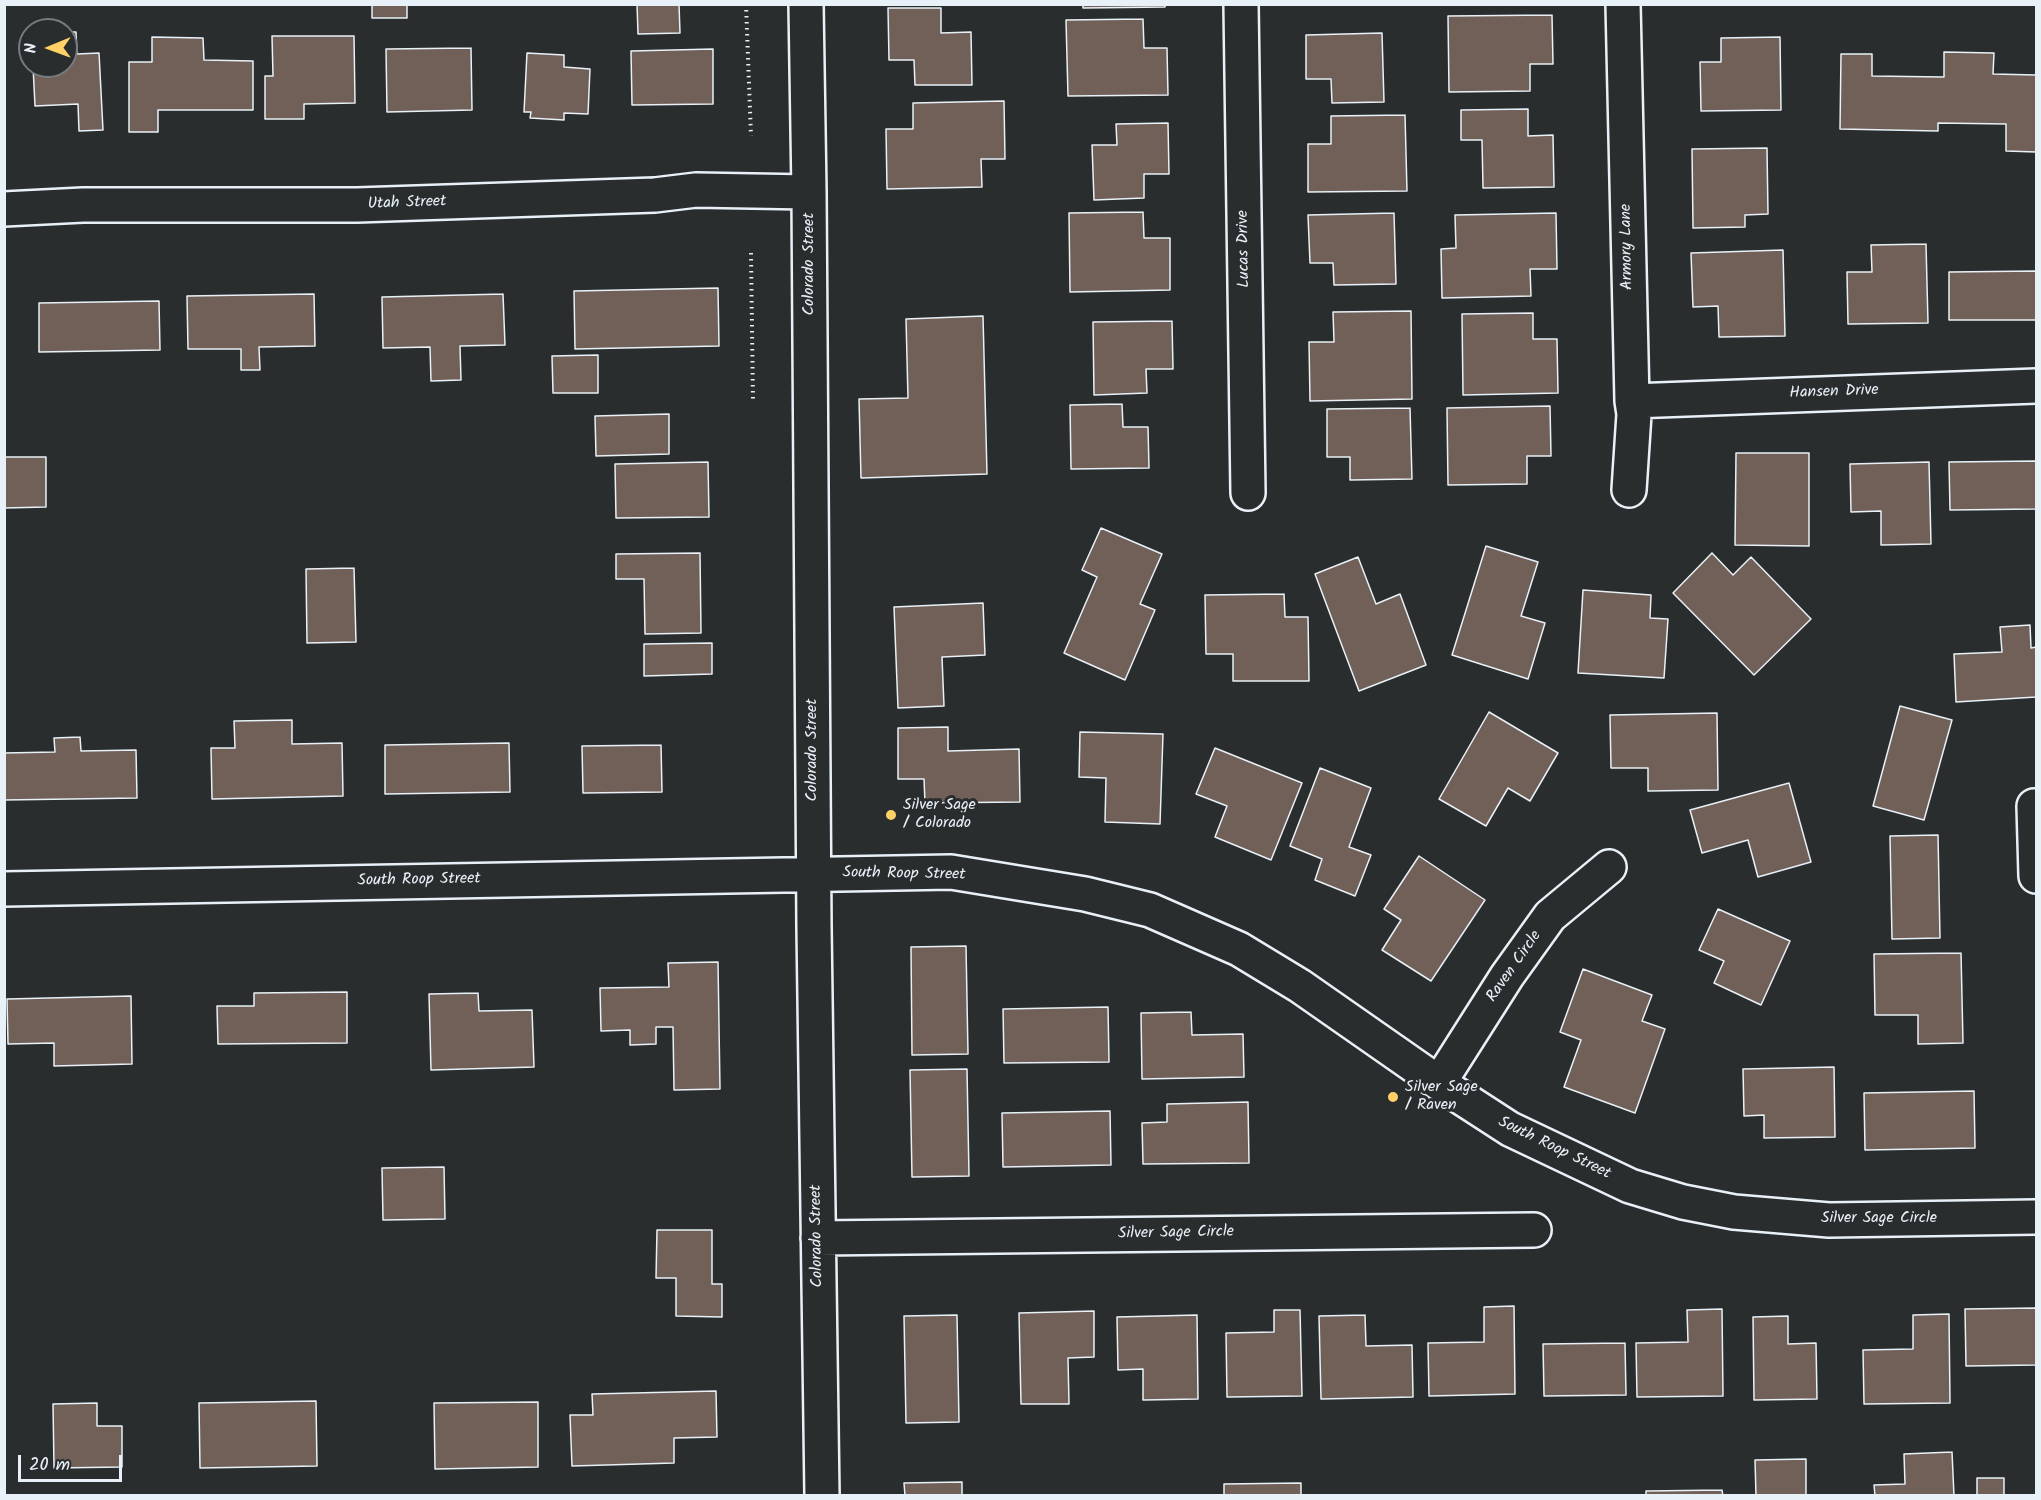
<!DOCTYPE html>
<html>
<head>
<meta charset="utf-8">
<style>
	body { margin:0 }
	#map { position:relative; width:2041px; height:1500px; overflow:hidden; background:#2a2d2e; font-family:Kalam,sans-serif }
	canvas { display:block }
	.frame { position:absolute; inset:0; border:6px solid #e8f1f8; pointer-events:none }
	.north { position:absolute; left:18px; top:18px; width:60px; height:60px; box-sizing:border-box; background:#2a2d2e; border:2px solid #767b7f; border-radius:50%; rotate:269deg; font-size:16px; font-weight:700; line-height:24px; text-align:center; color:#e8f1f8 }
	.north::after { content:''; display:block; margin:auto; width:21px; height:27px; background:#ffd166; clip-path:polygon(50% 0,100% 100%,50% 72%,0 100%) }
	.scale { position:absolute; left:18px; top:1455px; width:104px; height:27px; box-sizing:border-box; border:3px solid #e8f1f8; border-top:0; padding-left:8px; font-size:18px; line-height:21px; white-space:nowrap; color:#e8f1f8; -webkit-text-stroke:4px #2a2d2e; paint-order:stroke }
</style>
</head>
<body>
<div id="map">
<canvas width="2041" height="1500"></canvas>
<div class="frame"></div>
<div class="north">N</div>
<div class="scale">20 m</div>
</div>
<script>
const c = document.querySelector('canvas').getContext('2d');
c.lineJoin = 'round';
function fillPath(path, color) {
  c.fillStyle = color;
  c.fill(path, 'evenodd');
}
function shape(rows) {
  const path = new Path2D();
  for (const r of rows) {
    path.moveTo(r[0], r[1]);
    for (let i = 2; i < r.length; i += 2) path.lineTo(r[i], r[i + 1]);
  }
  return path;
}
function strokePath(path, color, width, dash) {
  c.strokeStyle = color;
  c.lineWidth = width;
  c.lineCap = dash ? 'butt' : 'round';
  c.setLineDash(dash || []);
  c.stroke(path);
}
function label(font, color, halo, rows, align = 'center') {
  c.font = font + ' Kalam,sans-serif';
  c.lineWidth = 6;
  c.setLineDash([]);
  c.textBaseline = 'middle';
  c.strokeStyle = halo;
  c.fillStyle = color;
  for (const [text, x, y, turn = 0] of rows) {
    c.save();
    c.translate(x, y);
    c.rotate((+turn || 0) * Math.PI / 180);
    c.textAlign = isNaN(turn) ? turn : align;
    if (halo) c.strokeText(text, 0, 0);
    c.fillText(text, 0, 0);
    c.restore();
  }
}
const building = shape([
	[372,4,407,4,407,18,372,18,372,4],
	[637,4,679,4,680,33,638,34,637,4],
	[1083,4,1165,4,1165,7,1083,8,1083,4],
	[888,8,941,8,941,33,971,32,972,85,915,85,914,60,889,60,888,8],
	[1552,15,1553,64,1530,64,1530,91,1449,92,1448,16,1552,15],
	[1143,19,1144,48,1167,48,1168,95,1068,96,1066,20,1143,19],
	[66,32,76,32,77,54,99,53,103,130,79,131,78,104,35,106,33,66,66,66,66,32],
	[1382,33,1384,102,1332,103,1331,79,1306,79,1306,35,1382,33],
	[272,36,354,36,355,103,304,104,304,119,265,119,265,76,273,76,272,36],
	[152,37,203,38,204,60,253,61,253,110,158,110,158,132,129,132,129,62,152,62,152,37],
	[1780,37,1781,110,1701,111,1700,62,1721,62,1721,38,1780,37],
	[471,48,472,110,387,112,386,49,471,48],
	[713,49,713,104,632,105,631,51,713,49],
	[1944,52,1994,53,1993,74,2036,75,2036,152,2006,151,2006,124,1938,123,1938,131,1840,129,1841,54,1872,54,1872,76,1944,77,1944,52],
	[527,53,564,55,564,67,590,69,588,114,564,113,564,120,530,118,531,112,524,112,527,53],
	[1004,101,1005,159,981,159,982,187,887,189,886,129,913,129,913,103,1004,101],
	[1528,109,1528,136,1553,135,1554,187,1483,188,1482,140,1461,140,1461,110,1528,109],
	[1405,115,1407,191,1308,192,1308,144,1331,144,1331,116,1405,115],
	[1168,123,1169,174,1144,174,1144,198,1094,200,1092,145,1117,145,1116,124,1168,123],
	[1767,148,1768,214,1745,215,1745,227,1693,228,1692,149,1767,148],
	[1143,212,1144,238,1170,238,1170,290,1070,292,1069,213,1143,212],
	[1394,213,1396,284,1334,285,1333,263,1310,263,1308,215,1394,213],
	[1556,213,1557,269,1530,269,1531,296,1442,298,1441,249,1456,248,1455,215,1556,213],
	[1926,244,1928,323,1848,324,1847,272,1872,272,1871,245,1926,244],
	[1783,250,1785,336,1719,337,1718,306,1693,307,1691,253,1783,250],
	[2036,271,2036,320,1949,320,1949,272,2036,271],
	[718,288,719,346,575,349,574,291,718,288],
	[314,294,315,346,259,347,260,370,241,370,241,349,188,349,187,296,314,294],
	[503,294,505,345,460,346,461,380,431,381,430,347,383,348,382,297,503,294],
	[159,301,160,350,39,352,39,303,159,301],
	[1411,311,1412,399,1310,401,1309,342,1334,342,1333,312,1411,311],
	[1533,313,1533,339,1557,339,1558,393,1463,395,1462,314,1533,313],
	[983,316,987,474,861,478,859,399,908,398,906,319,983,316],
	[1172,321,1173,369,1146,369,1147,393,1094,395,1093,322,1172,321],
	[598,355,598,393,553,393,552,356,598,355],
	[1122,404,1123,427,1148,427,1149,468,1071,469,1070,405,1122,404],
	[1550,406,1551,456,1527,456,1527,484,1448,485,1447,408,1550,406],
	[1410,408,1412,479,1350,480,1350,457,1327,457,1327,409,1410,408],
	[669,414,669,454,596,456,595,416,669,414],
	[1736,453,1809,453,1809,546,1735,545,1736,453],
	[4,457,46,457,46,507,4,508,4,457],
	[2036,461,2036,509,1950,510,1949,462,2036,461],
	[708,462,709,517,616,518,615,464,708,462],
	[1929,462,1931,544,1881,545,1881,511,1851,512,1850,464,1929,462],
	[1101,528,1162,554,1140,604,1155,610,1125,680,1064,653,1097,577,1082,570,1101,528],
	[1486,546,1538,562,1521,616,1545,623,1528,679,1452,655,1486,546],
	[700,553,701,633,645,634,644,579,616,579,616,554,700,553],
	[1712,553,1733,575,1751,557,1811,619,1754,675,1673,593,1712,553],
	[1358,557,1376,604,1400,594,1426,665,1359,691,1315,574,1358,557],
	[354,568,356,642,307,643,306,569,354,568],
	[1583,590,1651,595,1650,618,1668,619,1664,678,1578,673,1583,590],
	[1284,594,1285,617,1308,617,1309,681,1233,681,1233,654,1206,654,1205,595,1284,594],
	[983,603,985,655,942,657,944,706,898,708,894,607,983,603],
	[2030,625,2031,648,2036,647,2036,697,1956,702,1954,654,2002,652,2000,627,2030,625],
	[712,643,712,674,644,676,644,644,712,643],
	[1900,706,1952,720,1924,820,1873,806,1900,706],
	[1489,712,1558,753,1530,801,1508,788,1486,826,1439,799,1489,712],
	[1717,713,1718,790,1648,791,1648,768,1611,768,1610,715,1717,713],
	[292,720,292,744,342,743,343,796,212,799,211,748,235,748,234,721,292,720],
	[948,727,948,751,1019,749,1020,802,925,803,924,779,898,779,898,728,948,727],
	[1080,732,1163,734,1160,824,1105,822,1106,778,1079,777,1080,732],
	[80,737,81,751,136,750,137,798,4,800,4,753,55,752,54,738,80,737],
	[509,743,510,792,385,794,385,745,509,743],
	[661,745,662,792,583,793,582,746,661,745],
	[1215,748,1302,783,1271,860,1215,837,1227,806,1196,794,1215,748],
	[1320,768,1371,788,1349,847,1371,855,1355,896,1315,880,1322,859,1290,846,1320,768],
	[1789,783,1811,862,1758,877,1748,840,1702,853,1690,810,1789,783],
	[1938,835,1940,938,1892,939,1890,836,1938,835],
	[1419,856,1485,900,1431,981,1382,950,1401,920,1384,909,1419,856],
	[1718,909,1790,941,1761,1005,1714,983,1724,961,1699,950,1718,909],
	[966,946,968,1054,912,1055,911,947,966,946],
	[1961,953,1963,1043,1918,1044,1918,1015,1875,1015,1874,954,1961,953],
	[718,962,720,1089,674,1090,673,1027,656,1027,656,1044,630,1045,630,1030,601,1031,600,988,669,987,668,963,718,962],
	[1583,969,1652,995,1642,1021,1665,1029,1635,1113,1564,1087,1581,1040,1560,1032,1583,969],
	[347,992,347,1043,218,1044,217,1006,254,1006,254,993,347,992],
	[478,993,479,1011,532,1010,534,1067,431,1070,429,994,478,993],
	[131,996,132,1064,54,1066,54,1043,8,1044,7,999,131,996],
	[1108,1007,1109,1062,1004,1063,1003,1009,1108,1007],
	[1191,1012,1192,1035,1243,1034,1244,1077,1142,1079,1141,1013,1191,1012],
	[1834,1067,1835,1137,1764,1138,1764,1115,1744,1116,1743,1069,1834,1067],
	[967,1069,969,1176,912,1177,910,1070,967,1069],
	[1974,1091,1975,1148,1865,1150,1864,1093,1974,1091],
	[1248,1102,1249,1163,1143,1164,1142,1123,1167,1122,1167,1104,1248,1102],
	[1110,1111,1111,1165,1003,1167,1002,1113,1110,1111],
	[444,1167,445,1219,383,1220,382,1168,444,1167],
	[657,1230,712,1230,712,1284,722,1284,722,1317,676,1316,676,1278,656,1278,657,1230],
	[1514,1306,1515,1394,1429,1396,1428,1343,1484,1342,1484,1307,1514,1306],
	[2036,1308,2036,1365,1966,1366,1965,1309,2036,1308],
	[1722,1309,1723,1396,1637,1397,1636,1343,1688,1342,1687,1310,1722,1309],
	[1274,1310,1300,1310,1302,1396,1227,1397,1226,1333,1274,1332,1274,1310],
	[1094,1311,1094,1357,1068,1358,1069,1404,1021,1404,1019,1313,1094,1311],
	[1949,1314,1950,1403,1864,1404,1863,1350,1913,1349,1913,1315,1949,1314],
	[957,1315,959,1422,906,1423,904,1316,957,1315],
	[1197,1315,1198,1399,1143,1400,1143,1369,1118,1370,1117,1317,1197,1315],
	[1365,1315,1366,1346,1412,1345,1413,1397,1321,1399,1319,1316,1365,1315],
	[1788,1316,1788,1344,1816,1343,1817,1399,1754,1400,1753,1317,1788,1316],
	[1625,1343,1626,1395,1544,1396,1543,1344,1625,1343],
	[716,1391,717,1437,674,1438,674,1463,572,1466,570,1415,593,1415,592,1394,716,1391],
	[316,1401,317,1466,200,1468,199,1403,316,1401],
	[538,1402,538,1467,435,1469,434,1403,538,1402],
	[97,1403,97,1426,122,1426,122,1467,54,1468,53,1404,97,1403],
	[1952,1452,1954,1496,1875,1496,1874,1485,1905,1484,1904,1454,1952,1452],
	[1806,1459,1806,1496,1756,1496,1755,1460,1806,1459],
	[1977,1478,2004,1478,2004,1496,1977,1496,1977,1478],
	[962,1482,962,1496,905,1496,904,1483,962,1482],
	[1301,1483,1301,1496,1224,1496,1224,1484,1301,1483],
	[1722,1490,1723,1496,1646,1496,1646,1491,1722,1490]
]);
const path = shape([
	[746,4,751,136],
	[751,253,753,403]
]);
const minor = shape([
	[806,4,809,192,814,927,822,1496],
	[1241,4,1248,493],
	[1623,4,1632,401,1634,414,1629,490],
	[4,209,83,205,357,205,655,195,696,190,809,192],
	[1632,401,2036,386],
	[2036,806,2034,806,2036,876],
	[4,889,951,872,1085,894,1150,910,1239,949,1300,986,1439,1083,1510,1129,1630,1186,1683,1202,1734,1212,1829,1220,2036,1217],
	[1439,1083,1507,976,1550,916,1609,867],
	[818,1238,1534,1230]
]);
const markers = [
	[891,815,6,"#ffd166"],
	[1393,1097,6,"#ffd166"]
];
const streetNames = [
	["Utah Street",407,204,-2],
	["Armory Lane",1628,247,-91],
	["Lucas Drive",1245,249,-91],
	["Colorado Street",810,264,-90],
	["Hansen Drive",1834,393,-2],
	["Colorado Street",813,750,-90],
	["South Roop Street",904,875,1],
	["South Roop Street",419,881,-1],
	["Raven Circle",1515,967,-55],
	["South Roop Street",1554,1149,26],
	["Silver Sage Circle",1879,1219],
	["Silver Sage Circle",1176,1234,-1],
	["Colorado Street",818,1236,-91]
];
const poiNames = [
	["Silver Sage",903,806],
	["/ Colorado",903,824],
	["Silver Sage",1405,1088],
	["/ Raven",1405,1106]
];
fillPath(building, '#716058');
strokePath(building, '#e8f1f8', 1.5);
strokePath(minor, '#e8f1f8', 38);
strokePath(path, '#e8f1f8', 4, [1.5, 4.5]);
strokePath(minor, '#2a2d2e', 33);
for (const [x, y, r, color] of markers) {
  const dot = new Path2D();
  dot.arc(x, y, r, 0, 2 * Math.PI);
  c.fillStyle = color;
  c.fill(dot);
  strokePath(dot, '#2a2d2e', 2);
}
label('16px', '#e8f1f8', '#2a2d2e', streetNames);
label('16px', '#e8f1f8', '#2a2d2e', poiNames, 'left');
</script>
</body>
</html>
